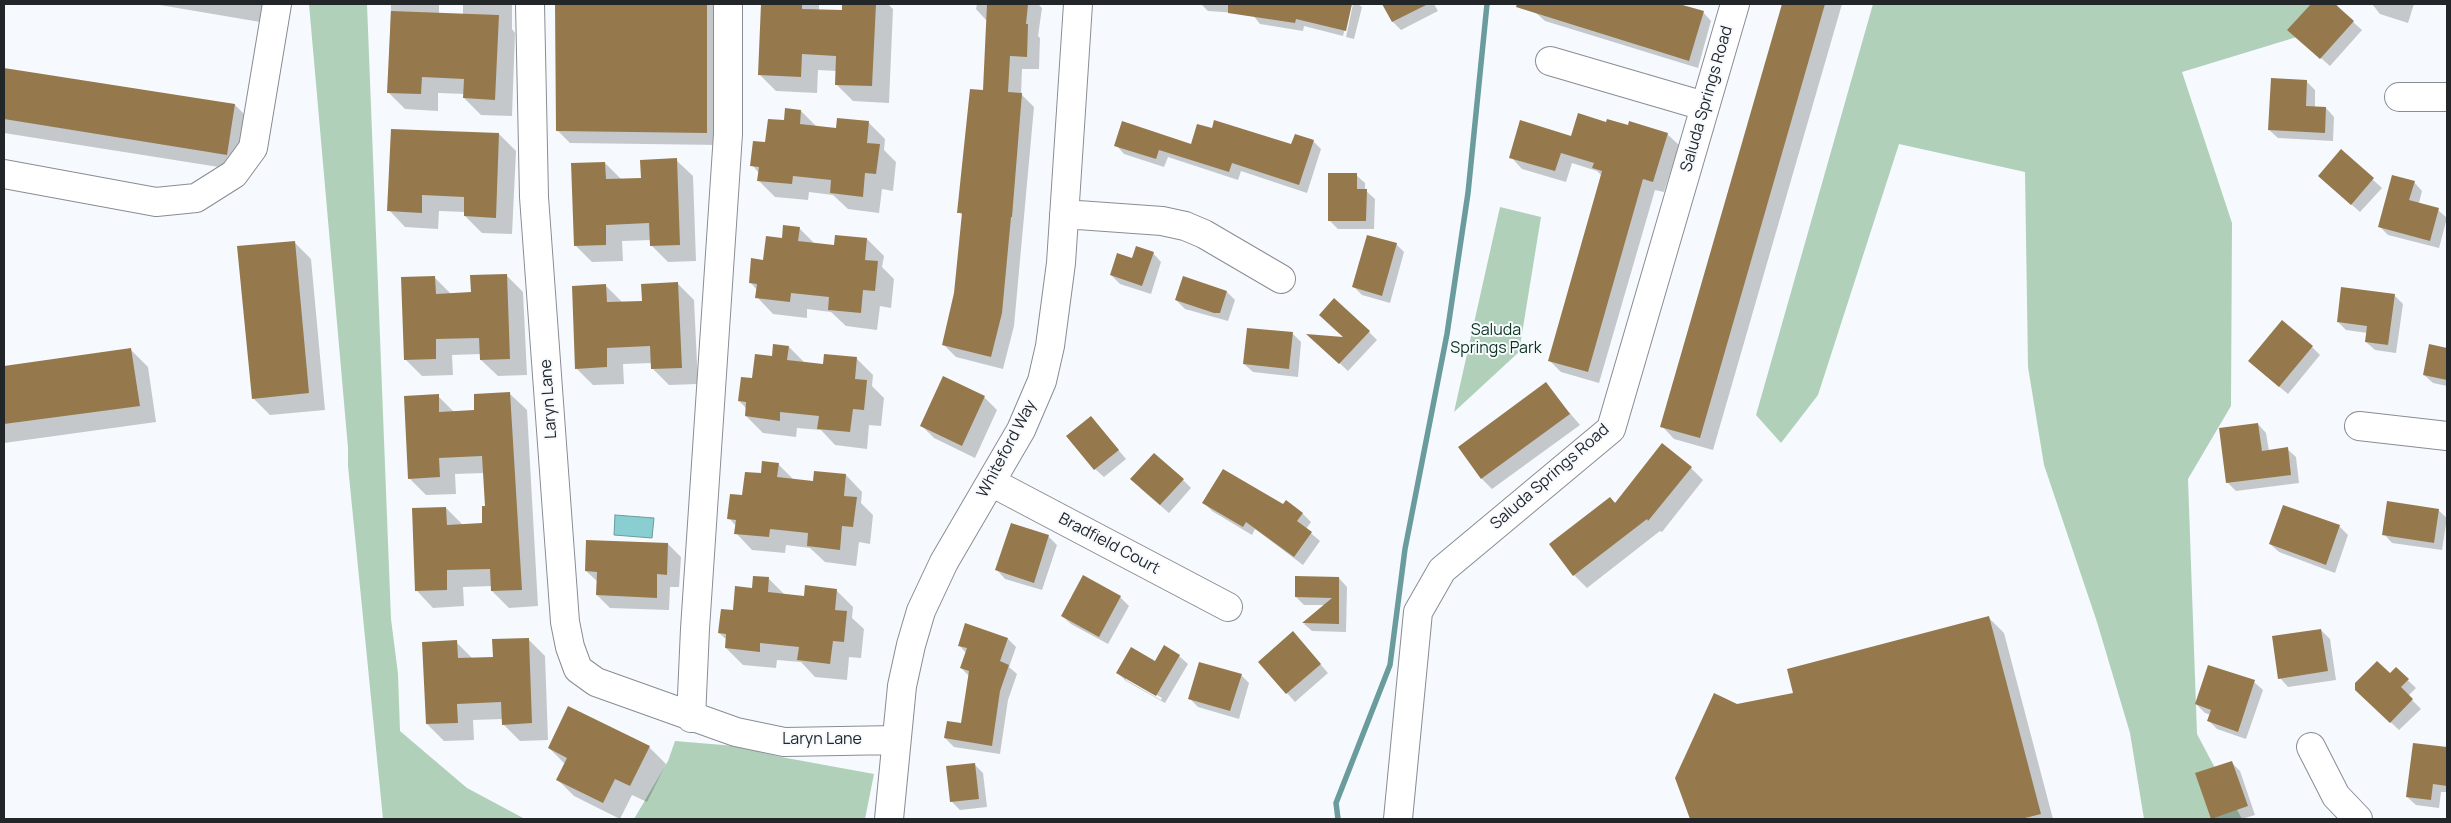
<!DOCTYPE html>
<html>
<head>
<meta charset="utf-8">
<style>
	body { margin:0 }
	#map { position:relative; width:2451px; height:823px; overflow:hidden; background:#f6fafe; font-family:Manrope,sans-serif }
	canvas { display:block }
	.frame { position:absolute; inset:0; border:5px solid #232628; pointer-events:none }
</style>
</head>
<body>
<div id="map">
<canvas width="2451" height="823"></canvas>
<div class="frame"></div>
</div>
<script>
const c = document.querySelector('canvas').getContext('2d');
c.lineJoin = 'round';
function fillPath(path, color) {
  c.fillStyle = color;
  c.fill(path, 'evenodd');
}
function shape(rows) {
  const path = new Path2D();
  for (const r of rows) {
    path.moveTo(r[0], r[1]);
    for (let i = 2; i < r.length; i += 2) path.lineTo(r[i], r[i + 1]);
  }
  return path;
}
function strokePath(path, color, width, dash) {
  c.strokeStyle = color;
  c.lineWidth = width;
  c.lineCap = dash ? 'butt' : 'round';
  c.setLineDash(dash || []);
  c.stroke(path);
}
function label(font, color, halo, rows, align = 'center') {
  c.font = font + ' Manrope,sans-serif';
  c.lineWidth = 4;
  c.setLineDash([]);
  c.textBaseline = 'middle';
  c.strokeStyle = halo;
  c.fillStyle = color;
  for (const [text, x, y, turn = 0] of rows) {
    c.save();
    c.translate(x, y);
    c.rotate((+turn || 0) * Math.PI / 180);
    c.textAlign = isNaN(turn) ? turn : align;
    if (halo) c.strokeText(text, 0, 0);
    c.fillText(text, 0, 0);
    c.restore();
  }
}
const green = shape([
	[309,4,367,4,391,619,398,674,400,731,467,788,525,819,383,819,348,466,348,448],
	[1873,4,2338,4,2333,26,2182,72,2232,223,2231,406,2188,479,2197,734,2242,819,2144,819,2130,733,2097,622,2044,465,2028,367,2025,172,1899,144,1818,395,1781,443,1756,415],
	[1500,207,1541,217,1519,352,1454,412],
	[675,741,735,746,781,757,874,774,865,819,634,819,668,761]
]);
const water = shape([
	[615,515,654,518,652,538,614,535,615,515]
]);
const shadow = shape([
	[154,4,269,4,266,23],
	[391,4,439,4,439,14,463,14,463,4,512,4,512,29,515,33,512,116,481,115,464,98,465,94,438,93,438,111,405,109,388,92],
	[556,4,720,4,720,145,570,143,557,130],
	[763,4,819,4,819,11,843,12,843,4,888,4,893,9,889,103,853,101,836,84,837,71,818,70,817,93,776,91,759,74],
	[977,4,1038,4,1042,8,1038,36,1040,38,1039,69,1022,69,1021,94,1034,107,1014,326,1003,369,956,357,943,344,956,294,963,216,959,212,985,91,987,21,976,9],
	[1201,4,1351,4,1343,36,1304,26,1303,31,1260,24,1252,14,1208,11],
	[1353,4,1358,4,1362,7,1354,39,1346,37],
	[1384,4,1434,4,1438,11,1401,30,1393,22],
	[1539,4,1675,4,1703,12,1711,21,1698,68,1545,21,1536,13],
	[1785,4,1842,4,1713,450,1674,439,1662,426],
	[2312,4,2333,4,2362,30,2330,66,2289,30],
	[2372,4,2414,4,2408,23,2380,14],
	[4,69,235,105,252,122,244,171,4,133],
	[2307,82,2315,90,2315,108,2326,108,2334,117,2333,141,2278,138,2269,130],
	[801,111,817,127,837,130,869,123,885,139,884,150,896,162,893,191,882,189,879,213,848,209,833,195,809,192,808,200,775,197,758,180,759,173,752,165,785,122],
	[1607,123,1667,134,1679,145,1664,192,1655,190,1599,383,1561,372,1549,360,1602,176,1597,171,1572,163,1566,182,1522,169,1511,157],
	[499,134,516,151,512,234,482,233,465,216,465,212,439,211,438,229,405,227,389,210],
	[1313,141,1321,149,1307,193,1241,171,1238,180,1168,157,1164,167,1124,154,1116,145,1292,146],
	[2341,151,2382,188,2360,212,2328,184],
	[676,160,693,176,696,261,668,262,651,245,651,240,622,241,623,261,592,262,575,245,605,163,622,180,642,179],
	[1356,175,1365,183,1365,190,1375,199,1374,229,1338,229,1329,220],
	[2414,182,2422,191,2419,203,2438,210,2447,218,2439,248,2388,235,2379,226],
	[799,228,815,244,835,247,867,239,884,256,882,267,894,279,891,308,880,306,877,330,846,326,831,312,807,309,807,318,773,314,757,297,757,290,750,282,783,239],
	[294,242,311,259,325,410,270,415,253,398],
	[1396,244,1404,252,1390,303,1362,295,1354,287],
	[1153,253,1161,262,1151,294,1120,284,1111,275,1133,260],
	[506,275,523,292,527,375,498,376,481,360,481,354,452,355,453,375,422,376,405,359,434,277,451,294,473,293],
	[677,283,694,300,698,384,669,385,652,368,652,363,623,364,624,384,593,385,576,368,606,286,623,303,644,302],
	[1227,292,1235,300,1228,321,1185,309,1176,300],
	[2395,296,2403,304,2396,353,2375,350,2366,342,2368,333,2346,330,2338,322],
	[1369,332,1377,340,1348,371,1317,342,1346,339],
	[1293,334,1301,342,1298,377,1253,372,1244,364],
	[2430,345,2447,349,2447,386,2433,383,2424,375],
	[789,347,805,363,825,365,856,358,873,375,872,386,884,398,881,426,869,425,867,449,835,445,821,430,797,428,796,437,763,433,746,416,747,409,739,401,773,358],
	[2312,347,2320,355,2288,394,2258,369],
	[131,350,148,367,156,422,4,443,4,367],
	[943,378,985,398,997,410,975,458,934,438,921,425],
	[1545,384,1580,425,1492,489,1481,478],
	[510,394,527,410,538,606,509,608,492,591,492,586,463,587,464,606,433,608,417,591,446,508,463,525,484,524,486,507,484,473,455,474,456,494,426,495,409,478,438,396,455,413,476,412],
	[1091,417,1126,459,1104,477,1095,469],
	[2258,424,2266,433,2269,451,2287,449,2296,457,2299,483,2236,491,2227,482],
	[778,464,794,480,814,482,846,475,862,492,861,503,873,515,870,544,859,542,856,566,825,562,810,548,786,545,785,553,752,550,736,533,736,526,729,518,762,475],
	[1691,468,1703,480,1662,532,1660,531,1587,588,1574,575,1616,504],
	[1183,480,1191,488,1169,513,1140,488],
	[1204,503,1283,506,1302,513,1311,522,1306,529,1320,541,1303,565,1255,529,1252,535,1212,511],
	[2438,510,2447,518,2442,550,2392,543,2384,534],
	[2339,526,2348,535,2335,573,2279,552,2270,544],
	[1048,536,1057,545,1042,590,1005,579,997,570],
	[668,544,681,557,679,587,670,587,669,610,610,608,597,595,598,582,586,571],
	[1083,577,1120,597,1129,606,1108,644,1071,624,1062,616],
	[1339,578,1347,587,1346,632,1312,631,1304,624,1325,605,1304,605,1296,597],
	[769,579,785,595,805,597,836,590,853,607,852,618,864,629,861,658,849,657,847,680,815,677,801,662,777,660,776,668,743,665,726,648,727,640,719,633,753,589],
	[1989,618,2004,633,2053,819,1691,819,1676,779,1737,705,1795,694],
	[2321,630,2330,639,2336,680,2288,687,2280,678],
	[528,639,545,656,548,740,520,741,503,724,503,719,473,720,474,740,444,741,427,724,456,642,473,659,494,658],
	[1008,639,1016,647,1009,667,1017,674,1008,700,1000,754,954,747,945,738,962,724,969,676,961,668,966,653,959,645],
	[1301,642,1328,673,1295,702,1287,693],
	[1179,656,1188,664,1165,703,1126,681,1118,673],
	[1126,677,1162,698,1161,700,1126,680],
	[2396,669,2416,688,2408,696,2421,709,2399,730,2365,698],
	[1241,675,1249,683,1239,719,1198,707,1190,699],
	[2254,682,2263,690,2246,739,2217,729,2209,721,2211,715,2205,713,2196,704],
	[2414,744,2447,748,2447,792,2441,792,2439,808,2416,805,2407,797],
	[649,747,666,764,647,802,632,795,620,819,574,796,558,780,565,764,549,748],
	[2231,762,2240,771,2255,815,2242,819,2213,819],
	[974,764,983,773,987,807,960,810,951,801]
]);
const stream = shape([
	[1338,819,1336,803,1390,665,1405,549,1447,334,1468,193,1487,4]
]);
const building = shape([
	[555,4,707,4,707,133,556,131],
	[761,4,802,4,802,9,842,10,842,4,876,4,872,86,835,85,836,56,802,54,801,77,758,75],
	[987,4,1028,4,1026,24,1028,24,1027,57,1010,56,1008,92,1022,93,1012,217,1011,217,1002,313,991,357,942,345,954,293,962,213,957,213,970,89,983,90],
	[1228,4,1352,4,1346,31,1296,19,1295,23,1228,13],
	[1382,4,1428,4,1392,22],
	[1517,4,1679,4,1704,11,1689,61,1516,7],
	[1782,4,1825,4,1700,438,1660,427],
	[2311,4,2335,4,2354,21,2320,59,2287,30],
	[391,11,499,15,495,100,463,98,464,79,422,77,421,94,387,93],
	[4,68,235,104,227,155,4,119],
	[2271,78,2307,80,2306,106,2326,107,2325,133,2268,130],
	[785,108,801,110,800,124,836,128,837,118,869,121,867,143,880,144,876,174,865,173,863,197,830,193,831,180,793,176,792,184,757,181,759,167,750,166,753,141,765,142,768,119,784,120],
	[1578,113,1606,122,1607,119,1628,125,1629,121,1668,133,1653,182,1643,179,1588,372,1548,361,1602,171,1592,168,1594,163,1561,153,1555,171,1509,158,1520,120,1571,136],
	[1214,120,1291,144,1295,134,1314,140,1299,185,1232,163,1229,172,1159,150,1156,159,1114,146,1122,121,1191,144,1197,124,1212,128],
	[391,129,499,133,496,218,464,216,464,197,422,195,422,213,387,211],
	[2341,149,2374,178,2351,205,2318,176],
	[677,158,680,245,650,246,649,223,606,225,606,245,574,246,571,163,605,162,606,179,641,178,640,160],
	[1328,173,1357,173,1357,189,1367,189,1366,221,1328,221],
	[2392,175,2415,181,2409,200,2439,208,2430,241,2378,227],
	[783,225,800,227,798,241,834,245,835,235,867,238,865,260,878,261,875,291,863,290,861,313,828,310,829,297,791,293,790,302,755,298,757,284,749,283,751,258,763,260,766,236,782,238],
	[1367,235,1397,243,1382,296,1352,287],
	[295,241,309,393,252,399,237,246],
	[1136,246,1154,252,1142,286,1110,275,1117,253,1132,258],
	[507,274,510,359,480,360,479,338,436,339,436,359,404,360,401,277,435,276,436,294,471,292,470,275],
	[1183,276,1227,291,1220,313,1214,313,1175,300],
	[678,282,682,368,651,369,650,346,607,348,607,367,575,369,572,286,606,284,607,302,642,301,641,284],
	[2341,287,2395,294,2388,345,2365,342,2367,326,2337,322],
	[1334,298,1370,331,1339,364,1306,334,1343,337,1319,315],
	[2282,320,2313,346,2279,387,2248,361],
	[1247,328,1293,332,1289,369,1243,364],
	[773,344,789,346,787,360,823,364,824,354,857,357,855,379,867,380,864,410,853,409,850,432,817,429,819,416,780,412,780,421,745,416,746,402,738,401,741,377,752,378,755,354,772,356],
	[2429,344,2447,348,2447,380,2423,375],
	[131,348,140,406,4,424,4,366],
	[943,376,985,396,962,446,920,426],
	[1546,382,1570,414,1481,479,1458,447],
	[510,392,522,590,491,591,490,569,447,570,447,590,415,591,412,508,446,507,447,525,482,523,482,506,485,506,482,456,439,458,440,477,408,479,404,396,439,394,439,412,474,410,474,394],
	[1091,416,1119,450,1094,470,1066,436],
	[2258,423,2262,451,2288,447,2291,475,2226,483,2219,428],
	[1662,443,1692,467,1648,521,1647,519,1573,576,1549,544,1610,497,1615,503],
	[1154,453,1184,479,1160,505,1130,479],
	[762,461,779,463,777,477,813,481,814,471,846,474,844,496,857,497,853,527,842,526,840,550,807,546,808,533,770,529,769,537,734,534,736,520,727,519,730,494,742,495,745,472,761,473],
	[1223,469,1283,504,1286,500,1303,513,1297,521,1312,532,1294,557,1246,522,1243,527,1202,503],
	[2387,501,2439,509,2434,543,2382,535],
	[2283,505,2340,525,2326,565,2269,544],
	[1011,523,1049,535,1034,583,995,570],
	[586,540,668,543,667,575,657,574,657,598,596,595,597,572,585,571],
	[1083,575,1121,596,1099,637,1061,616],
	[753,576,769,577,768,592,804,596,805,585,837,589,835,610,847,611,844,642,833,641,830,664,797,660,799,647,760,643,760,652,725,648,726,634,718,633,721,609,733,610,735,586,752,588],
	[1295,576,1339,577,1339,624,1302,623,1332,598,1295,597],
	[1989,616,2041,814,2021,819,1690,819,1675,778,1714,693,1737,704,1793,693,1787,669],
	[965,623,1008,638,1000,661,1009,665,1000,691,992,746,944,738,947,721,961,723,969,671,960,668,967,648,958,646],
	[2321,629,2328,671,2278,679,2272,636],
	[1293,631,1321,664,1286,694,1258,662],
	[529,638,532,723,502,725,501,702,457,704,458,723,426,724,422,642,457,640,458,658,493,657,492,639],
	[1164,645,1180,655,1156,696,1116,673,1131,647,1155,661],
	[2377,661,2390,673,2396,667,2409,679,2401,687,2413,699,2390,723,2355,690,2355,683],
	[1199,662,1242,674,1230,711,1188,699],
	[2208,665,2255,680,2238,732,2207,721,2211,710,2195,704],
	[568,706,650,746,630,786,615,779,603,803,556,780,567,758,548,748],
	[2413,743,2447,747,2447,786,2433,784,2431,800,2406,797],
	[2232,761,2248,806,2211,819,2195,773],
	[975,763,979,799,950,802,946,766]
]);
const minor = shape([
	[530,4,534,197,565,622,570,647,578,669,596,682,736,732,784,742,896,740],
	[1550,61,1704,106],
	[2399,97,2447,97],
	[4,174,156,202,196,198,234,174,253,148,277,4],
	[1064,214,1162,221,1185,226,1204,234,1281,279],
	[2359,426,2447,436],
	[991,482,1228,607],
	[691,718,695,629,728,134,728,4],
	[2311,747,2336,796,2358,819],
	[889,819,902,686,911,645,921,611,944,562,1021,430,1042,381,1050,346,1061,263,1078,4],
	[1398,819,1418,612,1442,570,1611,429,1735,4]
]);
const streetNames = [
	["Saluda Springs Road",1707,99,-74],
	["Laryn Lane",549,399,-94],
	["Whiteford Way",1007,449,-62],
	["Saluda Springs Road",1550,477,-41],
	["Bradfield Court",1109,544,28],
	["Laryn Lane",822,740]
];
const parkNames = [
	["Saluda",1496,331],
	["Springs Park",1496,349]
];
fillPath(green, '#b1d0ba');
fillPath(water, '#89ced1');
strokePath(water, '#6a9c9e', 1);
fillPath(shadow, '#0003');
strokePath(stream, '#6a9c9e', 5.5);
fillPath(building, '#95794d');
strokePath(minor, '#888d93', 30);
strokePath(minor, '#fff', 28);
label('16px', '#232628', '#f6fafe', streetNames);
label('16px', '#0c341e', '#f6fafe', parkNames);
</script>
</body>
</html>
